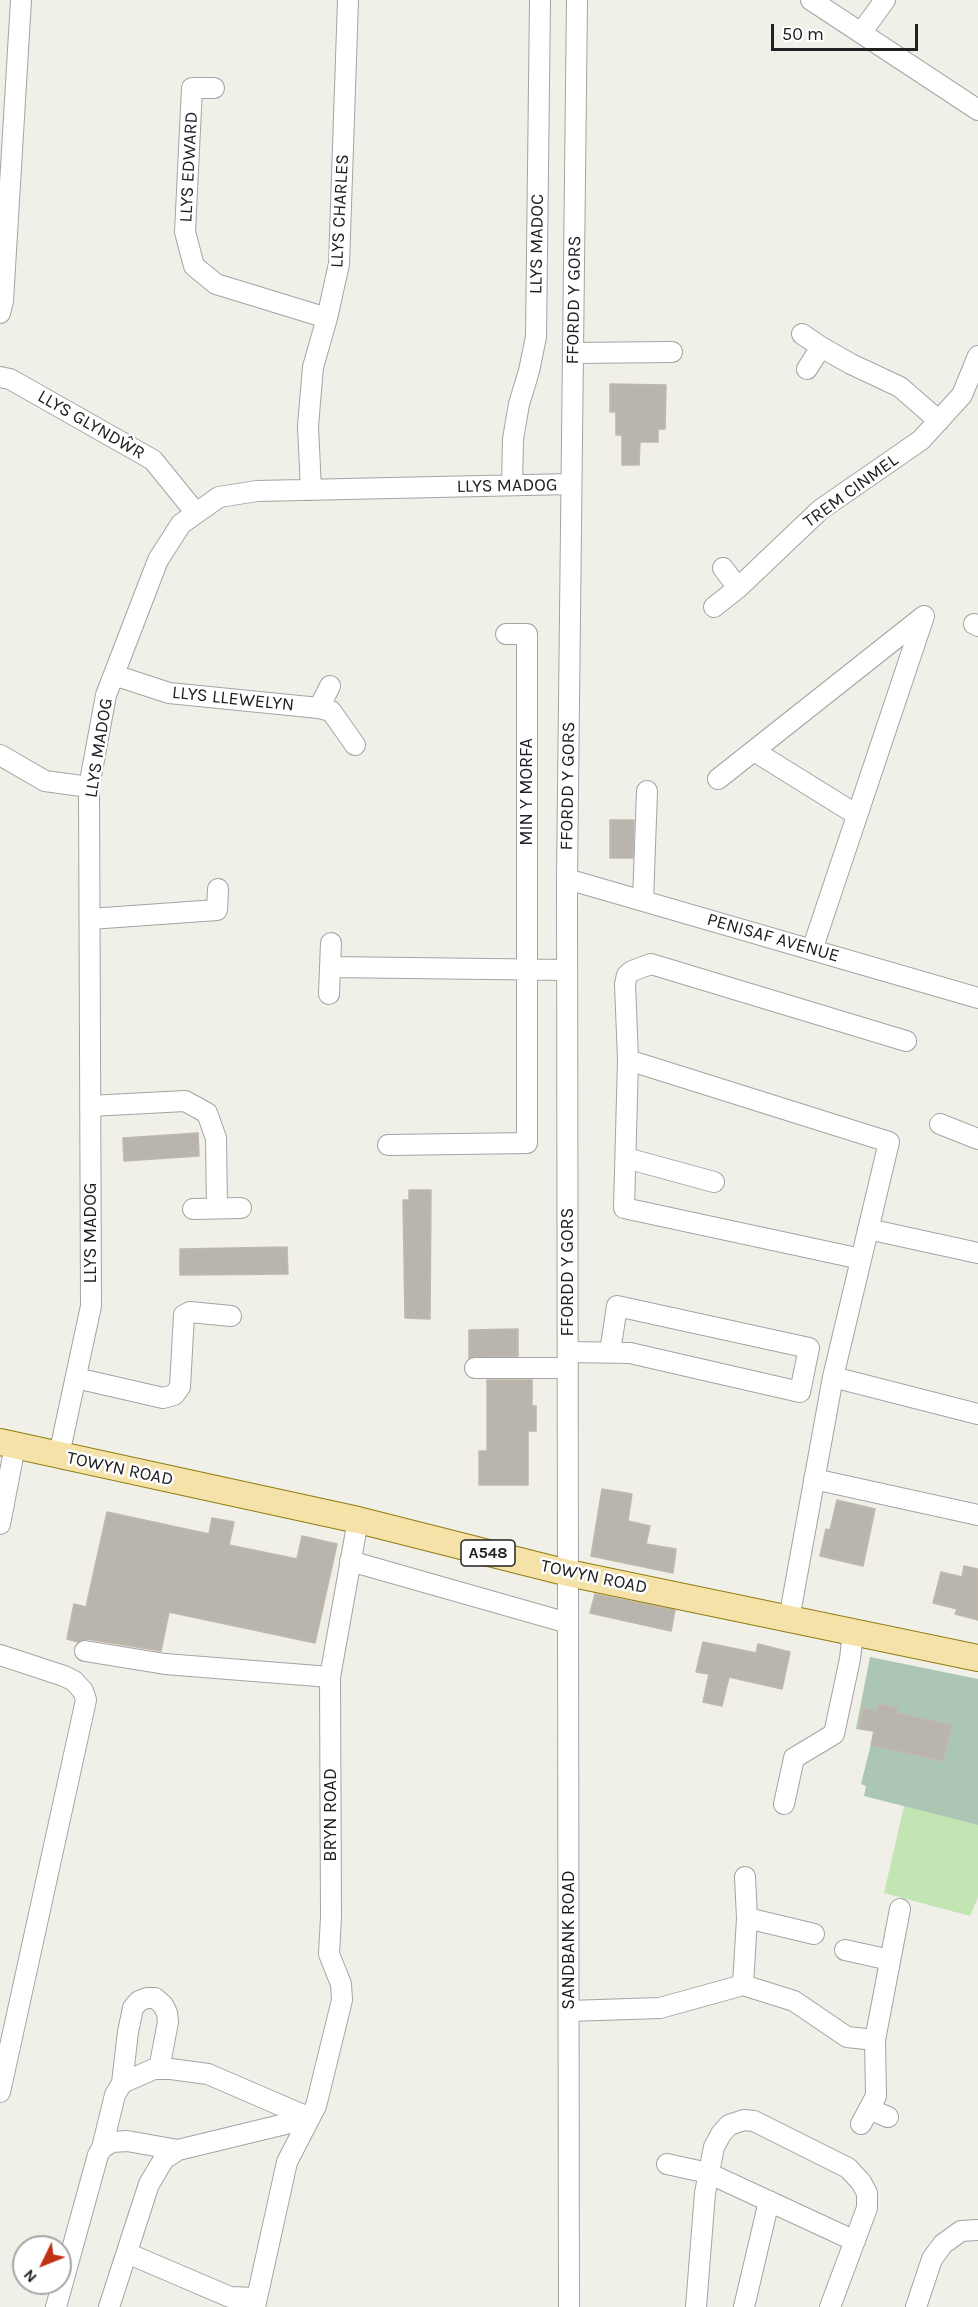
<!DOCTYPE html>
<html>
<head>
<meta charset="utf-8">
<style>
	body { margin:0 }
	#map { position:relative; width:978px; height:2307px; overflow:hidden; background:#f0efe8; font-family:Karla,sans-serif }
	canvas { display:block }
	.north { position:absolute; left:12px; top:2235px; width:60px; height:60px; box-sizing:border-box; background:#fff; border:2px solid #a6a6a6; border-radius:50%; rotate:227deg; font-size:16px; font-weight:700; line-height:24px; text-align:center; color:#202020 }
	.north::after { content:''; display:block; margin:auto; width:21px; height:27px; background:#bf3312; clip-path:polygon(50% 0,100% 100%,50% 72%,0 100%) }
	.scale { position:absolute; left:771px; top:24px; width:147px; height:27px; box-sizing:border-box; border:3px solid #202020; border-top:0; padding-left:8px; font-size:18px; line-height:21px; white-space:nowrap; color:#202020; -webkit-text-stroke:4px #fff; paint-order:stroke }
</style>
</head>
<body>
<div id="map">
<canvas width="978" height="2307"></canvas>
<div class="north">N</div>
<div class="scale">50 m</div>
</div>
<script>
const c = document.querySelector('canvas').getContext('2d');
c.lineJoin = 'round';
function fillPath(path, color) {
  c.fillStyle = color;
  c.fill(path, 'evenodd');
}
function shape(rows) {
  const path = new Path2D();
  for (const r of rows) {
    path.moveTo(r[0], r[1]);
    for (let i = 2; i < r.length; i += 2) path.lineTo(r[i], r[i + 1]);
  }
  return path;
}
function strokePath(path, color, width, dash) {
  c.strokeStyle = color;
  c.lineWidth = width;
  c.lineCap = dash ? 'butt' : 'round';
  c.setLineDash(dash || []);
  c.stroke(path);
}
function label(font, color, halo, rows, align = 'center') {
  c.font = font + ' Karla,sans-serif';
  c.lineWidth = 5;
  c.setLineDash([]);
  c.textBaseline = 'middle';
  c.strokeStyle = halo;
  c.fillStyle = color;
  for (const [text, x, y, turn = 0] of rows) {
    c.save();
    c.translate(x, y);
    c.rotate((+turn || 0) * Math.PI / 180);
    c.textAlign = isNaN(turn) ? turn : align;
    if (halo) c.strokeText(text, 0, 0);
    c.fillText(text, 0, 0);
    c.restore();
  }
}
const grass = shape([
	[904,1806,978,1825,978,1897,970,1916,884,1893]
]);
const cemetery = shape([
	[870,1657,978,1679,978,1825,864,1796,866,1786,861,1784,874,1732,856,1729]
]);
const building = shape([
	[610,384,666,385,665,429,658,429,658,442,640,442,639,465,622,465,622,435,616,435,616,412,610,412,610,384],
	[610,820,634,820,633,858,610,858,610,820],
	[198,1133,199,1156,124,1161,123,1138,198,1133],
	[409,1190,431,1190,430,1319,405,1318,403,1200,409,1200,409,1190],
	[287,1247,288,1274,180,1275,180,1249,287,1247],
	[518,1329,518,1356,469,1358,469,1330,518,1329],
	[487,1380,532,1380,532,1406,536,1406,536,1431,528,1431,528,1485,479,1485,479,1451,487,1451,487,1380],
	[602,1489,632,1494,628,1521,650,1526,646,1544,676,1549,673,1573,591,1556,602,1489],
	[837,1500,875,1509,863,1566,820,1556,826,1529,830,1530,837,1500],
	[107,1512,209,1534,212,1518,234,1522,229,1545,297,1559,302,1536,337,1544,315,1643,169,1612,161,1651,87,1639,78,1642,67,1639,74,1604,86,1607,107,1512],
	[964,1566,978,1569,978,1620,955,1614,957,1609,933,1603,941,1572,962,1577,964,1566],
	[595,1594,675,1610,671,1631,590,1613,595,1594],
	[703,1642,756,1653,758,1644,790,1652,782,1689,729,1677,722,1706,703,1702,709,1674,696,1672,703,1642],
	[879,1704,898,1708,897,1713,952,1725,943,1761,871,1745,874,1731,859,1728,863,1708,877,1711,879,1704]
]);
const minor = shape([
	[811,0,978,110],
	[861,33,885,0],
	[214,88,192,88,185,232,194,266,216,284,327,318],
	[0,313,3,301,21,0],
	[802,334,821,347,851,364,900,387,939,421],
	[573,353,672,352],
	[807,369,821,347],
	[0,377,10,379,153,460,196,513],
	[512,485,513,439,519,404,529,371,536,337,540,0],
	[311,490,308,426,313,367,327,318,339,264,348,0],
	[738,588,820,510,921,440,962,395,978,356],
	[714,607,738,588,723,568],
	[974,624,978,626],
	[114,675,169,693,319,708,331,711,355,745],
	[319,708,330,686],
	[754,751,857,815],
	[0,755,45,781,89,787],
	[718,779,924,616,812,950],
	[567,879,978,998],
	[643,901,647,791],
	[90,919,217,910,218,889],
	[330,967,567,970],
	[329,994,331,943],
	[628,1060,625,984,627,975,632,971,651,964,906,1041],
	[90,1106,185,1101,207,1113,216,1138,217,1208],
	[940,1124,978,1139],
	[388,1145,527,1143,527,634,506,634],
	[626,1158,714,1182],
	[193,1209,241,1208],
	[868,1229,978,1253],
	[568,1352,630,1353,800,1392,809,1348,617,1306,610,1352],
	[475,1368,568,1368],
	[833,1377,978,1414],
	[76,1378,163,1398,174,1395,180,1387,184,1315,190,1312,231,1316],
	[59,1455,91,1306,89,787,106,695,158,560,181,524,219,497,257,491,571,484],
	[814,1479,978,1515],
	[0,1524,15,1446],
	[350,1561,568,1623],
	[789,1619,833,1377,889,1142,628,1060,624,1208,861,1259],
	[85,1651,165,1664,330,1677],
	[0,1655,64,1676,74,1681,83,1691,86,1700,0,2092],
	[784,1804,794,1758,834,1734,850,1659,853,1632],
	[747,1918,814,1934],
	[845,1950,890,1960],
	[743,1985,747,1918,745,1877],
	[569,2011,660,2008,743,1985,794,2001,847,2037,875,2040],
	[122,2083,128,2032,133,2008,139,2001,147,1998,155,1998,163,2005,167,2013,168,2022,159,2069],
	[869,2109,888,2117],
	[861,2124,876,2096,875,2040,900,1909],
	[102,2148,115,2095,122,2083,154,2069,171,2069,208,2074,310,2118],
	[667,2164,708,2173,855,2241],
	[127,2253,230,2297,257,2298],
	[56,2307,98,2155,102,2148,112,2142,127,2141,178,2150],
	[109,2307,149,2184,164,2159,178,2150,310,2118],
	[255,2307,287,2162,316,2106,342,2000,341,1984,329,1954,331,1917,330,1677,358,1520],
	[569,2307,567,879,577,0],
	[696,2307,705,2193,714,2147,721,2134,729,2125,744,2120,754,2121,848,2168,861,2182,867,2193,867,2208,830,2307],
	[744,2307,769,2201],
	[916,2307,932,2259,943,2244,961,2231,978,2230]
]);
const major = shape([
	[0,1442,358,1520,568,1573,978,1658]
]);
const shields = [
	[488,1553,54]
];
const shieldNames = [
	["A548",488,1553]
];
const streetNames = [
	["LLYS EDWARD",189,167,-87],
	["LLYS CHARLES",340,211,-87],
	["LLYS MADOC",537,244,-89],
	["FFORDD Y GORS",574,300,-89],
	["LLYS GLYNDŴR",91,425,30],
	["LLYS MADOG",507,486,-1],
	["TREM CINMEL",851,491,-36],
	["LLYS LLEWELYN",233,699,6],
	["LLYS MADOG",99,748,-81],
	["FFORDD Y GORS",568,786,-89],
	["MIN Y MORFA",527,792,-90],
	["PENISAF AVENUE",773,938,16],
	["LLYS MADOG",91,1233,-90],
	["FFORDD Y GORS",568,1272,-90],
	["TOWYN ROAD",120,1469,12],
	["TOWYN ROAD",594,1577,12],
	["BRYN ROAD",331,1815,-90],
	["SANDBANK ROAD",569,1940,-90]
];
fillPath(grass, '#c2e5b3');
fillPath(cemetery, '#abc7b4');
fillPath(building, '#b9b5ae');
strokePath(building, '#c0b9ab', 1.5);
strokePath(minor, '#a4a4a4', 22);
strokePath(major, '#8f7d0d', 28);
strokePath(minor, '#fff', 20);
strokePath(major, '#f4e2a9', 26);
for (const [x, y, w] of shields) {
  const box = new Path2D();
  box.roundRect(x - w / 2, y - 13, w, 26, 4.5);
  c.fillStyle = '#fff';
  c.fill(box);
  strokePath(box, '#202020', 1.5);
}
label('bold 16px', '#202020', null, shieldNames);
label('18px', '#202020', '#fff', streetNames);
</script>
</body>
</html>
